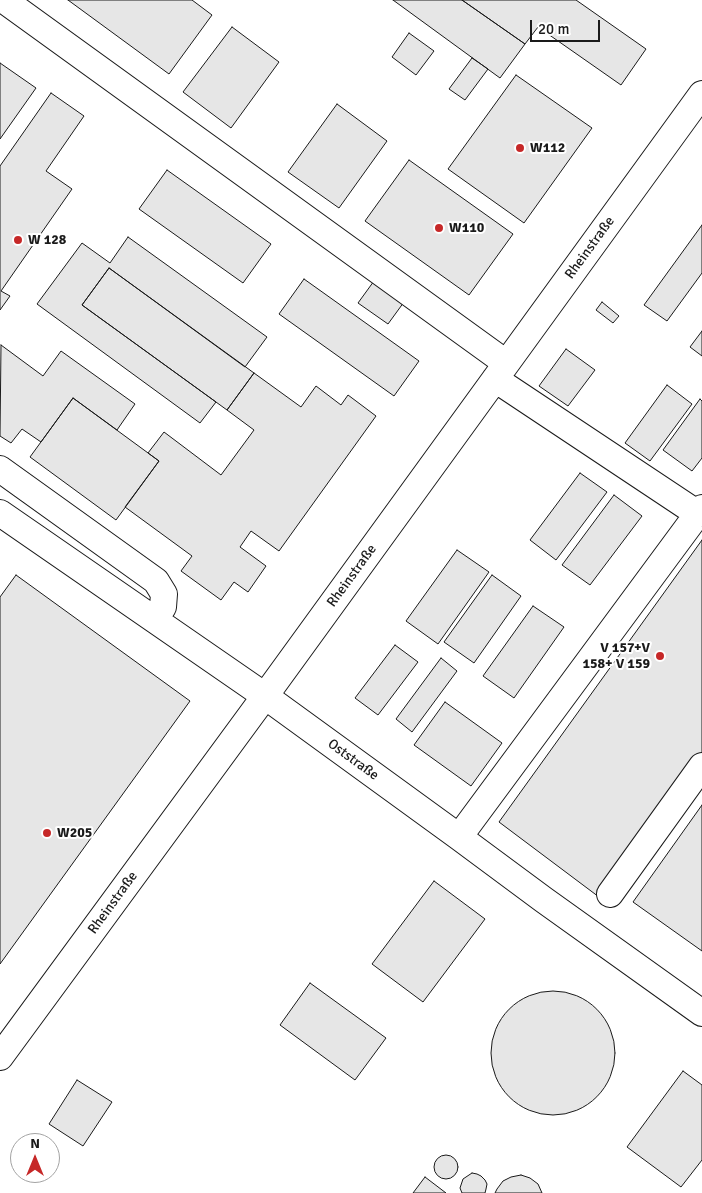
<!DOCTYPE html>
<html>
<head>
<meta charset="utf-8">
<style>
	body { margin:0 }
	#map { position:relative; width:702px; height:1193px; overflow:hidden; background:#fff; font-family:Signika,sans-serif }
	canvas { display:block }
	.north { position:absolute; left:10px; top:1133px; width:50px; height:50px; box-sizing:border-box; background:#fff; border:1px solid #a3a3a3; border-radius:50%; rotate:0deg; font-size:14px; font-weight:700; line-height:20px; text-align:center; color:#1a1a1a }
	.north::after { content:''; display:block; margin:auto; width:18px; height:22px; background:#c62828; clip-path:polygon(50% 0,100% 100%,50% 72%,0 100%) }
	.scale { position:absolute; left:530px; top:20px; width:70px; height:22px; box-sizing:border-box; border:2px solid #1a1a1a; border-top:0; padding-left:6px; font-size:15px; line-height:18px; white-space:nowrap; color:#1a1a1a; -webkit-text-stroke:4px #fff; paint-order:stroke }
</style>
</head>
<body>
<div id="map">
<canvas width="702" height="1193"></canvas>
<div class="north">N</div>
<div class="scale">20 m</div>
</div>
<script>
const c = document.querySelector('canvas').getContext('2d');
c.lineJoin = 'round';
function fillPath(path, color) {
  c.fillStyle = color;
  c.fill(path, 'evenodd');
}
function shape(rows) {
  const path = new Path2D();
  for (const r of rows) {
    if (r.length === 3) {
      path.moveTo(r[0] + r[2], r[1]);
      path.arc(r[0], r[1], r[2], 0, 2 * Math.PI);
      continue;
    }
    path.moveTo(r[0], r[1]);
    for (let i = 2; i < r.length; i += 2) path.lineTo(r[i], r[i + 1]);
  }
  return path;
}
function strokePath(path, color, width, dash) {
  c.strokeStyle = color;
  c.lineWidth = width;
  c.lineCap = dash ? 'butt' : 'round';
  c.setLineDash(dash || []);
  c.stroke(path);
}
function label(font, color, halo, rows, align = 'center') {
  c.font = font + ' Signika,sans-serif';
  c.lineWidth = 4;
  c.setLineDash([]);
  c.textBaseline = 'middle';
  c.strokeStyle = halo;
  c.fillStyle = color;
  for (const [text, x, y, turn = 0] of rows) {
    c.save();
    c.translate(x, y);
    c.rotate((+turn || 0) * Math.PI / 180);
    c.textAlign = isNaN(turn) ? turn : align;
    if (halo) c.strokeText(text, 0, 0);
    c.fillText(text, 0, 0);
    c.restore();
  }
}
const building = shape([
	[68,0,192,0,212,15,169,74,68,0],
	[393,0,462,0,525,44,500,78,393,0],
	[462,0,576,0,646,49,621,85,538,27,525,44,462,0],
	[232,27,279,62,231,128,183,92,232,27],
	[409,33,434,51,416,75,392,57,409,33],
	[472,58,488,69,465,100,449,89,472,58],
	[0,63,36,88,0,139,0,63],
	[516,75,592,128,524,223,448,169,516,75],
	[51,93,84,116,46,171,72,189,1,291,10,296,0,310,0,166,51,93],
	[337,104,387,141,339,208,288,172,337,104],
	[409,160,513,234,469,295,365,221,409,160],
	[167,170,271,244,243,283,139,209,167,170],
	[702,225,702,273,667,321,644,305,702,225],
	[128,237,267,337,245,367,109,268,82,305,216,402,200,423,37,304,82,243,110,263,128,237],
	[109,268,254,373,227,410,82,305,109,268],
	[304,279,419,361,394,396,279,314,304,279],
	[374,281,404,302,388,324,358,303,374,281],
	[602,302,619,316,613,323,596,310,602,302],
	[702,331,702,356,690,347,702,331],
	[1,345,43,376,61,351,135,404,117,430,73,398,41,442,22,429,11,443,0,436,1,345],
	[566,349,595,370,568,406,539,386,566,349],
	[254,373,301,407,316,386,341,405,348,395,376,416,279,551,251,531,240,547,266,566,248,592,234,582,221,600,181,571,192,556,125,507,159,461,148,453,164,432,221,475,254,430,227,410,254,373],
	[667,385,692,404,650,461,625,443,667,385],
	[73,398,159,461,116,520,30,457,73,398],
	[700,399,702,401,702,458,692,471,663,450,700,399],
	[580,473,607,492,556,560,530,540,580,473],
	[614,495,642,516,590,585,562,565,614,495],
	[702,540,702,772,607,903,499,822,702,540],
	[457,550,489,572,438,644,406,621,457,550],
	[16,575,190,701,0,964,0,597,16,575],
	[492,575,521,596,474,663,444,642,492,575],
	[533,606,564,627,514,698,483,676,533,606],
	[395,645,418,662,378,715,355,698,395,645],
	[441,658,457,671,412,732,396,719,441,658],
	[445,702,502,743,471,786,414,745,445,702],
	[702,805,702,951,633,902,702,805],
	[434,881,485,919,423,1002,372,964,434,881],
	[310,983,386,1038,355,1080,280,1025,310,983],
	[553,1053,62],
	[683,1071,702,1085,702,1160,681,1187,627,1147,683,1071],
	[77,1080,112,1102,83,1146,49,1124,77,1080],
	[446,1167,12],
	[472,1173,477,1174,481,1176,485,1180,487,1184,486,1189,485,1193,462,1193,460,1188,463,1179,472,1173],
	[521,1175,530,1178,538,1184,542,1193,495,1193,497,1189,503,1181,511,1177,521,1175],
	[425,1177,446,1193,413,1193,425,1177]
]);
const minor = shape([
	[4,0,506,363],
	[495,379,698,514],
	[0,469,156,581,164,594,163,607,155,620],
	[0,513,265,696,459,837,544,900,702,1013],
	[459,837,702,508],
	[610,894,702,766],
	[0,1057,265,696,702,94]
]);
const markers = [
	[520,148,5,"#c62828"],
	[439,228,5,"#c62828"],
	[18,240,5,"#c62828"],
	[660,656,5,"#c62828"],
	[47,833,5,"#c62828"]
];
const poiNames = [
	["W112",530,148],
	["W110",449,228],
	["W 128",28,240],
	["V 157+V",650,648,"right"],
	["158+ V 159",650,664,"right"],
	["W205",57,833]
];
const streetNames = [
	["Rheinstraße",590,248,-54],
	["Rheinstraße",352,576,-54],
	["Oststraße",353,760,36],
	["Rheinstraße",113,903,-54]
];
fillPath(building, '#e6e6e6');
strokePath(building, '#1a1a1a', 1);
strokePath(minor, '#1a1a1a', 28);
strokePath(minor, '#fff', 26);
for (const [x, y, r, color] of markers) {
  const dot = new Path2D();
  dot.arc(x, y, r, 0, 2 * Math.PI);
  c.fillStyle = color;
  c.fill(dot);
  strokePath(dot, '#fff', 2);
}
label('bold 14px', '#1a1a1a', '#fff', poiNames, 'left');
label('14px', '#1a1a1a', '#fff', streetNames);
</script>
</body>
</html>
